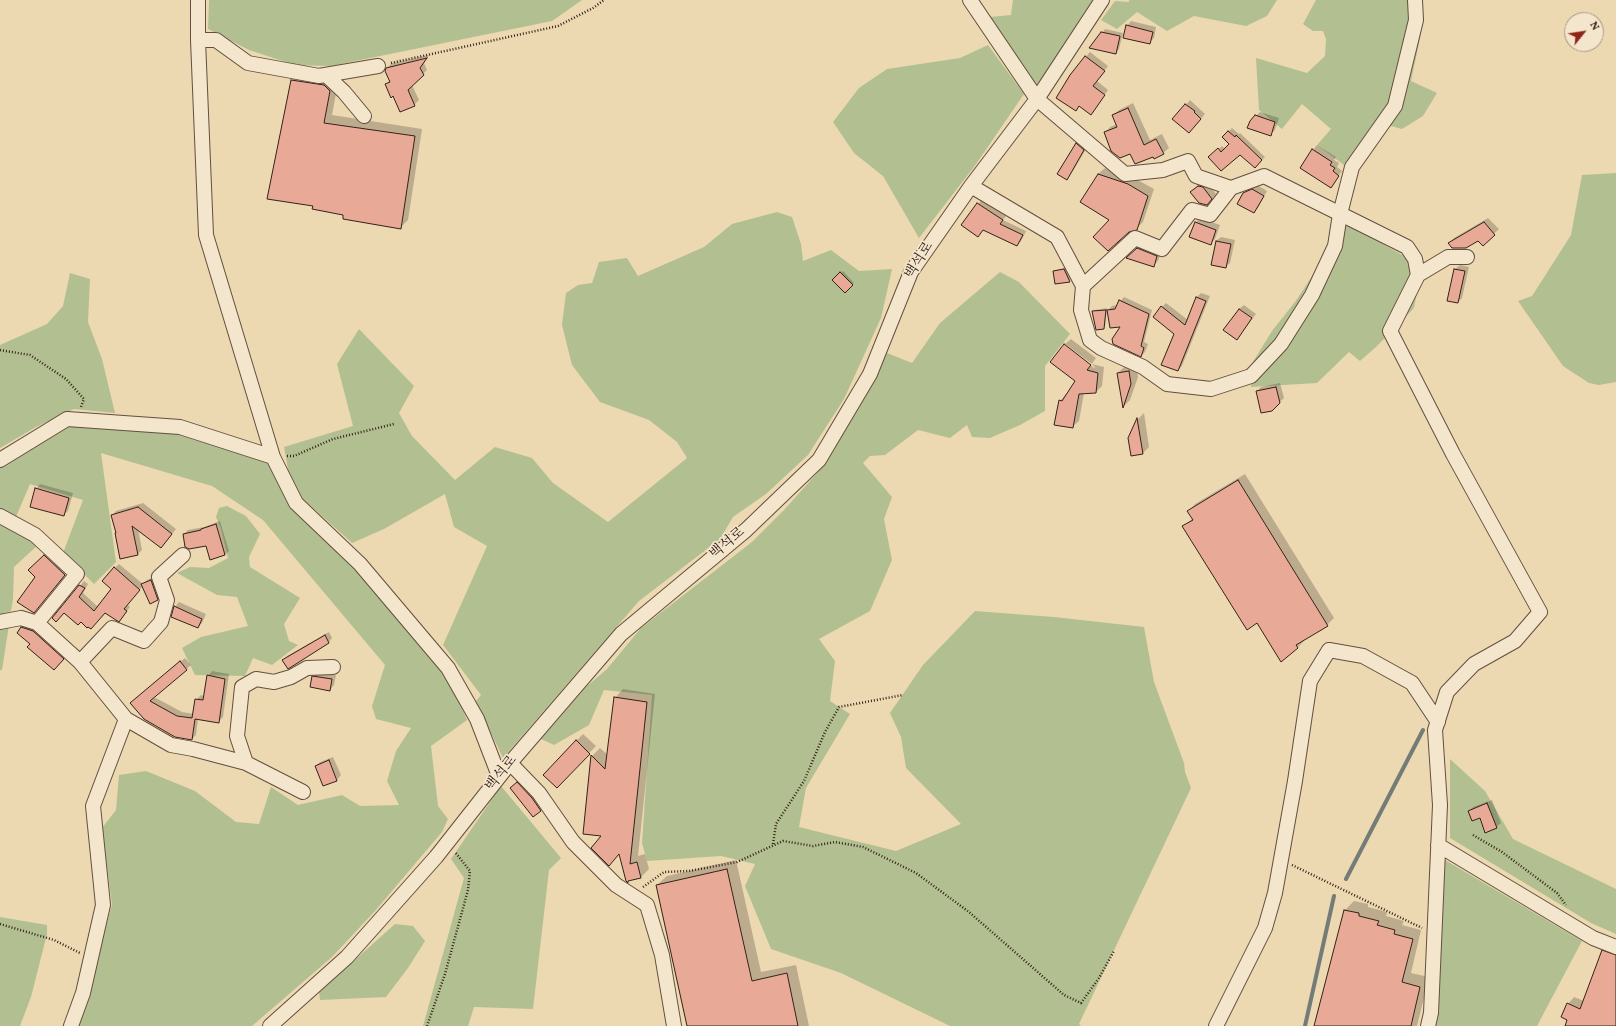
<!DOCTYPE html>
<html>
<head>
<meta charset="utf-8">
<style>
	body { margin:0 }
	#map { position:relative; width:1616px; height:1026px; overflow:hidden; background:#ecd8b1; font-family:Vollkorn,serif }
	canvas { display:block }
	.north { position:absolute; left:1564px; top:12px; width:40px; height:40px; box-sizing:border-box; background:#f3e6cc; border:1px solid #a79784; border-radius:50%; rotate:60deg; font-size:11px; font-weight:700; line-height:16px; text-align:center; color:#352119 }
	.north::after { content:''; display:block; margin:auto; width:14px; height:18px; background:#8f2418; clip-path:polygon(50% 0,100% 100%,50% 72%,0 100%) }
</style>
</head>
<body>
<div id="map">
<canvas width="1616" height="1026"></canvas>
<div class="north">N</div>
</div>
<script>
const c = document.querySelector('canvas').getContext('2d');
c.lineJoin = 'round';
function fillPath(path, color) {
  c.fillStyle = color;
  c.fill(path, 'evenodd');
}
function shape(rows) {
  const path = new Path2D();
  for (const r of rows) {
    path.moveTo(r[0], r[1]);
    for (let i = 2; i < r.length; i += 2) path.lineTo(r[i], r[i + 1]);
  }
  return path;
}
function strokePath(path, color, width, dash) {
  c.strokeStyle = color;
  c.lineWidth = width;
  c.lineCap = dash ? 'butt' : 'round';
  c.setLineDash(dash || []);
  c.stroke(path);
}
function label(font, color, halo, rows, align = 'center') {
  c.font = font + ' Vollkorn,"Noto Serif KR",serif';
  c.lineWidth = 3.5;
  c.setLineDash([]);
  c.textBaseline = 'middle';
  c.strokeStyle = halo;
  c.fillStyle = color;
  for (const [text, x, y, turn = 0] of rows) {
    c.save();
    c.translate(x, y);
    c.rotate((+turn || 0) * Math.PI / 180);
    c.textAlign = isNaN(turn) ? turn : align;
    if (halo) c.strokeText(text, 0, 0);
    c.fillText(text, 0, 0);
    c.restore();
  }
}
const green = shape([
	[209,0,582,0,552,21,331,66,295,65,249,50,208,29],
	[1013,0,1093,0,1078,30,1036,85,990,17,1011,15],
	[1129,0,1277,0,1267,16,1246,26,1194,16,1167,31,1137,12,1117,29,1101,20,1115,1,1129,2],
	[1316,0,1412,0,1421,34,1411,81,1437,93,1423,116,1402,129,1380,123,1344,165,1317,145,1331,129,1302,104,1282,129,1259,110,1256,58,1307,73,1325,56,1326,39,1323,31,1313,31,1303,24],
	[988,45,1024,94,974,167,919,238,883,176,854,153,833,122,859,88,887,69,960,58],
	[1616,173,1616,382,1599,385,1589,383,1563,366,1518,301,1532,296,1571,235,1582,175],
	[777,212,792,217,801,244,803,261,831,250,859,271,892,269,881,318,844,399,808,455,766,494,733,517,720,539,639,601,503,758,476,701,481,695,443,645,487,546,454,527,445,494,384,529,352,543,303,499,289,474,284,447,353,426,337,364,359,329,414,386,399,413,412,436,455,480,495,447,532,458,553,483,608,522,687,458,677,442,649,420,600,402,572,365,562,325,566,293,578,285,592,283,599,262,627,258,638,276,704,247,732,224],
	[1347,224,1422,266,1414,308,1376,347,1360,361,1349,352,1317,383,1251,387,1251,365,1272,331,1295,302],
	[1000,272,1019,282,1070,334,1045,366,1045,411,1020,425,990,438,972,437,967,425,950,438,918,430,885,455,870,456,863,463,892,497,884,519,892,560,870,611,819,639,835,661,830,701,850,714,806,788,799,827,896,851,961,824,906,768,901,737,890,713,923,665,975,611,1054,617,1144,627,1154,682,1184,763,1185,772,1191,788,1079,1024,1081,1026,950,1026,841,973,771,949,745,886,755,864,721,856,647,861,642,843,652,695,604,690,589,725,554,745,541,739,586,687,607,669,641,628,752,542,784,510,827,462,887,353,912,363,940,323],
	[70,273,90,279,88,322,102,359,115,413,74,409,36,427,0,448,0,345,47,324,63,306],
	[71,424,166,430,191,439,269,461,287,502,359,570,429,654,452,685,467,720,431,746,438,806,448,819,442,832,375,911,332,957,252,1026,77,1026,112,905,102,828,116,810,119,775,146,771,195,791,236,822,259,824,271,787,298,805,342,795,360,806,399,805,387,781,396,751,411,728,376,719,372,706,385,665,263,520,212,486,101,453,116,562,94,584,63,553,83,500,30,484,15,519,0,511,0,467],
	[227,506,246,516,260,534,249,557,250,567,300,598,284,624,289,641,298,645,272,665,253,658,245,676,195,675,182,648,201,637,248,626,237,597,217,595,177,573,190,567,209,568,228,558,221,529,216,517,219,508],
	[0,520,39,544,14,567,13,599,11,611,0,614],
	[9,625,2,670,0,670,0,628],
	[1450,759,1485,791,1513,839,1616,889,1616,934,1591,923,1450,838],
	[501,786,561,858,549,870,533,1009,474,1007,468,1026,423,1026,464,878,451,859],
	[1445,860,1582,941,1537,1026,1433,1026],
	[0,917,47,925,47,934,31,997,20,1026,0,1026],
	[395,924,413,926,425,941,408,968,386,997,320,1000,319,992]
]);
const shadow = shape([
	[1131,21,1156,27,1154,38,1149,43,1127,26],
	[1105,29,1123,33,1119,49,1116,53,1102,33],
	[1090,52,1108,66,1097,81,1108,90,1095,109,1080,106,1076,109,1071,75],
	[429,55,424,63,427,70,412,85,419,100,414,105,401,111,394,95,386,85,390,80,387,68,392,63],
	[300,72,338,83,332,115,422,129,408,220,400,228,314,205,269,198,292,80],
	[1190,100,1205,114,1194,127,1174,119],
	[1133,103,1150,140,1162,134,1169,148,1163,153,1153,155,1130,153,1105,133,1110,127,1117,124,1113,115,1119,110],
	[1260,112,1279,118,1275,130,1270,135,1251,121],
	[1232,128,1239,134,1240,133,1265,157,1258,164,1240,153,1210,157,1222,146,1225,149,1230,144,1223,137],
	[1081,140,1088,146,1071,174,1067,179,1077,144],
	[1317,145,1336,157,1334,160,1339,163,1337,167,1342,171,1331,186,1313,150],
	[1105,168,1134,178,1154,189,1143,222,1136,229,1110,219,1098,174],
	[1203,182,1207,183,1216,194,1211,200,1191,192],
	[1257,185,1267,191,1258,208,1253,212,1244,193,1249,188],
	[982,199,1006,216,1003,220,1026,231,1021,241,1017,245,984,229,963,225],
	[1200,218,1220,225,1215,239,1210,244,1195,223],
	[1488,218,1499,229,1483,244,1479,239,1449,243,1454,238],
	[1221,237,1235,240,1230,263,1225,267,1216,241],
	[1142,244,1161,252,1158,261,1154,265,1127,258],
	[1460,265,1469,267,1462,298,1458,302,1448,300,1455,269],
	[1066,268,1071,279,1069,281,1054,272,1056,270],
	[843,271,854,283,845,292,834,280],
	[1201,293,1210,296,1182,366,1178,370,1176,334,1162,307,1166,303,1188,320,1197,297],
	[1124,297,1152,310,1144,342,1148,344,1145,352,1141,356,1122,326,1108,310,1112,306,1117,305],
	[1244,305,1256,314,1237,339,1239,309],
	[1107,308,1105,326,1103,328,1093,312,1095,310],
	[1071,339,1096,358,1092,364,1065,344],
	[1064,345,1094,368,1095,367,1092,364,1104,367,1102,386,1096,392,1084,393,1079,421,1072,427,1060,401,1066,394,1068,395,1077,381],
	[1136,364,1138,377,1130,400,1124,406,1118,373,1125,366],
	[1280,383,1284,398,1271,410,1257,391,1261,387],
	[1144,413,1149,447,1142,454,1129,438,1138,419],
	[1245,474,1334,618,1327,625,1303,640,1304,641,1297,648,1257,622,1184,526,1193,518,1189,511,1195,504],
	[40,484,73,493,68,511,63,515,36,489],
	[143,503,176,529,165,543,138,529,142,550,138,554,117,532,112,516,116,511],
	[220,521,229,551,225,555,211,559,206,544,184,534,188,530,204,527],
	[49,551,69,570,38,607,36,577,29,570],
	[119,564,143,584,147,580,155,576,162,595,157,599,143,586,127,604,130,607,119,621,105,612,81,621,64,611,80,586,84,581,88,584,83,593,98,607,112,589,115,568],
	[179,602,206,614,202,623,198,627,175,607],
	[27,623,68,654,58,665,31,644,22,628],
	[329,632,332,638,329,642,289,667,284,660,287,656],
	[185,658,191,665,154,697,182,712,194,714,196,700,201,695,204,696,208,676,212,671,229,674,223,717,218,722,198,719,196,735,192,739,136,698],
	[317,672,336,675,334,685,330,690,313,677],
	[623,689,655,694,638,856,645,854,649,869,641,877,628,881,620,853,603,835,584,833,592,756,600,748,608,755,615,698],
	[583,734,596,746,557,786,544,774],
	[333,757,341,775,337,780,316,766,320,762],
	[522,779,545,806,533,816,516,783],
	[1492,800,1501,823,1496,827,1469,811,1473,807],
	[736,860,761,972,796,965,809,1026,688,1026,657,885,667,876],
	[1354,901,1368,904,1368,907,1387,912,1386,916,1404,921,1402,925,1421,930,1411,973,1429,977,1417,1026,1316,1026,1345,910],
	[1609,945,1616,947,1616,1026,1566,1026,1569,1019,1568,1004,1574,997,1584,1001,1602,951]
]);
const stream = shape([
	[1346,879,1423,730],
	[1305,1026,1334,896]
]);
const building = shape([
	[1126,25,1153,32,1150,44,1123,38,1126,25],
	[1101,32,1120,36,1116,54,1089,48,1101,32],
	[1085,56,1105,71,1093,86,1105,95,1091,115,1079,106,1076,111,1056,98,1070,75,1085,56],
	[427,58,420,68,424,75,408,90,415,106,400,112,393,96,391,98,385,84,390,82,385,71,386,68,427,58],
	[291,80,324,85,330,91,324,123,415,136,401,229,343,219,343,215,312,209,313,206,267,199,291,80],
	[1185,104,1195,111,1194,112,1201,119,1189,133,1172,119,1185,104],
	[1128,108,1144,145,1156,139,1164,154,1154,159,1153,157,1135,164,1130,154,1120,158,1111,151,1104,132,1117,127,1112,115,1128,108],
	[1255,115,1275,122,1271,136,1247,128,1250,121,1255,115],
	[1228,131,1235,137,1236,135,1262,160,1255,168,1240,155,1221,171,1208,157,1218,148,1221,152,1229,144,1222,137,1228,131],
	[1076,143,1084,150,1067,180,1057,174,1076,143],
	[1312,149,1332,162,1330,165,1335,168,1333,171,1339,176,1331,188,1300,168,1312,149],
	[1098,174,1128,184,1148,196,1137,230,1129,232,1108,251,1093,237,1109,220,1080,202,1098,174],
	[1198,186,1203,187,1212,199,1207,205,1199,203,1190,192,1198,186],
	[1252,189,1264,196,1254,213,1237,204,1243,193,1252,189],
	[977,203,1003,220,1000,224,1023,235,1017,246,983,230,978,237,961,225,977,203],
	[1195,222,1216,230,1211,245,1189,237,1195,222],
	[1484,222,1495,235,1483,246,1478,241,1466,248,1452,248,1448,243,1484,222],
	[1216,241,1231,244,1226,268,1211,265,1216,241],
	[1137,248,1157,256,1154,267,1126,258,1137,248],
	[1064,269,1070,282,1055,284,1053,271,1064,269],
	[1454,269,1465,271,1458,303,1447,301,1454,269],
	[840,272,853,285,845,293,832,280,840,272],
	[1196,297,1206,301,1178,371,1161,365,1174,334,1153,317,1161,306,1185,325,1196,297],
	[1119,300,1149,314,1141,346,1144,348,1141,357,1113,344,1112,339,1120,327,1110,328,1107,310,1115,309,1119,300],
	[1239,309,1252,318,1237,340,1223,330,1239,309],
	[1106,310,1104,329,1096,330,1092,311,1106,310],
	[1064,344,1091,365,1087,370,1098,373,1096,393,1079,394,1073,428,1054,425,1059,400,1062,401,1075,381,1050,362,1064,344],
	[1129,371,1131,384,1123,408,1117,373,1129,371],
	[1276,387,1280,403,1272,411,1261,413,1256,391,1276,387],
	[1137,418,1143,454,1131,456,1128,438,1137,418],
	[1238,480,1328,626,1296,645,1298,648,1281,662,1257,623,1247,630,1182,526,1193,520,1187,511,1238,480],
	[35,488,69,498,64,516,30,507,35,488],
	[138,507,172,534,161,548,132,526,138,555,120,559,115,533,116,533,111,515,138,507],
	[216,524,225,555,210,560,206,546,189,549,185,547,183,534,201,530,201,529,216,524],
	[44,555,65,575,34,613,17,602,35,577,28,570,44,555],
	[114,567,140,590,124,609,127,611,119,622,105,613,91,629,88,627,87,628,81,622,78,625,64,613,56,622,52,618,79,585,85,588,79,597,94,611,111,589,102,581,114,567],
	[151,580,158,600,150,604,141,584,151,580],
	[174,606,202,619,198,628,171,617,174,606],
	[21,627,33,631,64,659,54,670,27,647,30,644,17,633,21,627],
	[325,635,329,643,288,669,282,660,325,635],
	[180,661,187,670,150,701,177,716,192,718,195,699,203,700,207,675,225,679,219,723,195,719,192,740,175,737,144,719,130,703,180,661],
	[312,676,332,679,330,691,310,687,312,676],
	[614,697,647,702,630,864,637,862,641,878,628,881,628,883,626,881,619,854,609,866,591,848,601,836,583,834,591,755,605,769,614,697],
	[576,740,590,754,557,788,543,775,576,740],
	[329,760,337,781,323,786,315,766,329,760],
	[517,782,532,798,541,811,533,817,510,788,517,782],
	[1487,803,1497,828,1485,833,1480,818,1472,821,1468,811,1487,803],
	[727,869,752,981,787,973,798,1026,687,1026,656,885,727,869],
	[1344,910,1359,913,1359,916,1379,921,1377,925,1395,930,1394,934,1413,939,1402,982,1420,987,1411,1026,1314,1026,1344,910],
	[1602,950,1616,955,1616,1026,1565,1026,1567,1020,1561,1017,1567,1003,1580,1009,1602,950]
]);
const path = shape([
	[391,63,558,26,593,8,604,0],
	[0,350,30,355,66,379,84,399,81,407],
	[287,456,294,456,333,439,394,424],
	[1473,835,1502,852,1557,893,1566,905],
	[773,844,776,824,804,781,825,732,839,707,903,695],
	[1292,865,1422,928],
	[643,887,664,872,689,871,737,862,783,841,813,846,835,842,863,847,916,873,969,912,1064,995,1081,1003,1099,978,1114,951],
	[0,924,54,940,80,953],
	[427,1026,445,974,468,890,470,871,455,852]
]);
const minor = shape([
	[198,0,198,40,206,235,273,457,296,503,360,564,448,668,477,719,499,776],
	[970,0,1037,99,1125,174,1163,170,1188,161,1196,176,1231,188],
	[198,40,216,40,248,63,319,76,378,66],
	[326,75,344,92,364,116],
	[971,186,1057,237,1083,286,1081,310,1090,340,1101,348,1143,367,1167,384,1211,389,1251,376,1281,344,1312,295,1335,246,1340,214,1352,167,1395,106,1416,20,1415,0],
	[1418,275,1448,257,1467,257],
	[1083,286,1135,238,1162,249,1192,210,1210,215,1231,188,1264,176,1407,247,1415,259,1418,275,1390,331,1453,454,1540,612,1515,641,1474,664,1447,692,1435,730,1440,805,1431,1013,1428,1026],
	[0,460,67,419,180,427,273,457],
	[0,516,35,535,77,574,37,623,21,618,0,622],
	[37,623,80,662,126,719,93,806,103,905,83,993,71,1026],
	[80,662,112,628,144,641,161,622,167,600,159,577,183,555],
	[126,719,171,745,193,749,246,763,303,792],
	[246,763,237,736,242,687,256,679,274,682,291,677,307,668,333,667],
	[510,763,539,793,573,842,616,885,647,905,662,955,674,1026],
	[1438,845,1593,938,1616,947],
	[270,1026,347,957,436,857,510,763,621,634,746,530,819,460,870,374,911,272,971,186,1037,99,1102,0],
	[1216,1026,1265,928,1275,893,1295,781,1310,681,1329,650,1363,656,1412,683,1438,722]
]);
const streetNames = [
	["백석로",920,261,-58],
	["백석로",728,544,-40],
	["백석로",502,774,-51]
];
fillPath(green, '#b2c091');
fillPath(shadow, '#0003');
strokePath(stream, '#737c77', 4);
fillPath(building, '#e8aa97');
strokePath(building, '#352119', 1);
strokePath(minor, '#634f3f', 16);
strokePath(path, '#352119', 2.5, [1, 2]);
strokePath(minor, '#f3e6cc', 14);
label('14px', '#352119', '#f3e6cc', streetNames);
</script>
</body>
</html>
